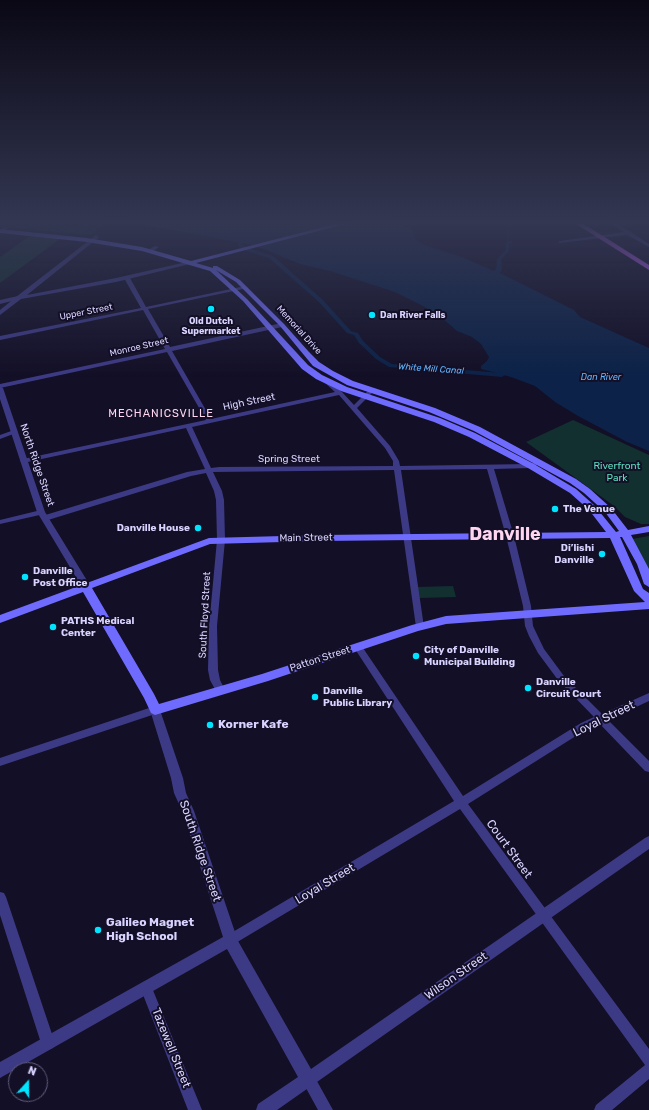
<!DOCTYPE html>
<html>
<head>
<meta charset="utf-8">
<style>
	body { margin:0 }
	#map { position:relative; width:649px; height:1110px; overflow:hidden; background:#130f26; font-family:Rubik,sans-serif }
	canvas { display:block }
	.north { position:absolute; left:8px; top:1062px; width:40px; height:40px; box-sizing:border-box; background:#130f26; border:1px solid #625e7d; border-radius:50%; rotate:21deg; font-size:11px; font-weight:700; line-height:16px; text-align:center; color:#d9d4ff }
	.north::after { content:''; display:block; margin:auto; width:14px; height:18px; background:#00e5ff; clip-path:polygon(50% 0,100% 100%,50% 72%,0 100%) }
</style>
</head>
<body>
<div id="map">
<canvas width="649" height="1110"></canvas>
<div class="north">N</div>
</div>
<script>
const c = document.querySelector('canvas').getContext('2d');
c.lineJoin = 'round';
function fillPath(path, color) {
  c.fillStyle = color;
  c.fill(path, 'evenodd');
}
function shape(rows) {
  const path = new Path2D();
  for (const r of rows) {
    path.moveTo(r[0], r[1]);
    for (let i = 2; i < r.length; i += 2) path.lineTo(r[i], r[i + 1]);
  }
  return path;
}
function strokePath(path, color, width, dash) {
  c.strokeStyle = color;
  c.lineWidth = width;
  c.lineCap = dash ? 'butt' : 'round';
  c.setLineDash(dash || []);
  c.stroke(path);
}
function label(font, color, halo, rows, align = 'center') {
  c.font = font + ' Rubik,sans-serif';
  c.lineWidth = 4;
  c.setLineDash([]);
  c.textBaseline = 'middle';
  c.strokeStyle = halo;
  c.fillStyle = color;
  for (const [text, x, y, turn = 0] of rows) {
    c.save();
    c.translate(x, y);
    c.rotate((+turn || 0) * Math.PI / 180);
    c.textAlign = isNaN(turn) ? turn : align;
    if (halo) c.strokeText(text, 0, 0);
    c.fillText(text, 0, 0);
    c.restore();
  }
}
const green = shape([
	[0,222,108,222,91,235,0,227],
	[31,235,60,239,0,283,0,257],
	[573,420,649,455,649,524,641,524,625,517,614,506,526,442],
	[649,536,649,571,632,539],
	[453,586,456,597,419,598,417,587]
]);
const water = shape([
	[124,222,394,222,412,229,415,239,424,245,462,257,494,271,496,269,497,259,506,250,506,244,508,241,512,242,509,244,509,251,501,260,502,269,500,273,574,310,580,317,649,348,649,451,627,442,578,416,555,402,535,386,511,377,481,369,481,366,487,361,489,357,481,344,472,337,457,331,441,317,423,306,395,292,330,271,300,264,264,249,246,244,202,235]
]);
const stream = shape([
	[67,232,92,222],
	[508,242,509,222]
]);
const canal = shape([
	[240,242,243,245,251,249,273,256,323,300,351,331,358,333,363,341,380,357,392,364,502,373,505,375,502,377,389,367,376,359,359,343,354,335,347,333,319,302,269,258,247,251,239,247,238,243,240,242]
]);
const minor = shape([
	[608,222,613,222,631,232,649,244,649,247,627,235,560,243,558,242,560,241,624,232,608,222],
	[4,227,8,228,0,233,0,230,4,227],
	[155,246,159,247,152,252,148,252,148,250,155,246],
	[127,276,130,278,146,307,245,286,248,288,148,309,170,347,282,323,285,325,282,327,172,351,211,419,335,392,324,382,327,380,342,392,354,405,370,389,374,389,374,391,357,408,390,446,399,461,400,466,530,464,535,462,539,464,531,468,494,469,514,536,531,606,533,626,544,649,564,676,602,714,649,693,649,701,608,720,649,761,649,772,645,771,599,723,587,729,468,804,649,1049,649,1079,612,1110,594,1110,596,1105,645,1065,460,809,234,944,230,946,226,944,224,940,226,936,454,801,355,649,354,647,355,645,361,645,463,796,581,723,594,717,558,680,538,653,529,636,525,626,523,606,506,536,487,469,401,470,424,627,423,629,420,630,417,629,416,627,394,470,213,472,222,491,224,500,225,540,217,626,218,670,220,680,225,690,223,693,220,694,217,693,210,680,208,670,209,626,217,540,216,500,214,491,206,473,191,476,48,520,45,520,41,518,42,516,187,472,205,469,186,428,23,463,20,461,23,459,206,420,167,352,0,388,0,384,165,349,143,310,0,340,0,336,141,308,124,278,127,276],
	[339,395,385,448,393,461,393,466,219,467,211,468,192,427,339,395],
	[18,296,20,297,20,299,0,304,0,300,18,296],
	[14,430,17,432,16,433,0,439,0,435,14,430],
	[41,510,45,512,44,514,0,524,0,520,41,510],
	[155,706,158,707,160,710,158,713,0,766,0,758,155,706],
	[0,892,4,893,6,897,55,1043,53,1048,48,1050,43,1048,41,1043,0,915,0,892],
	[146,981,150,983,202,1110,188,1110,140,987,142,983,146,981],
	[308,1072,313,1074,333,1110,318,1110,301,1079,303,1074,308,1072]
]);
const tertiary = shape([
	[96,235,99,237,98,238,27,295,116,278,191,261,194,263,116,282,21,299,0,315,0,310,16,297,96,235],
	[0,386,3,388,45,512,91,587,89,589,83,589,37,512,0,399,0,386],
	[155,706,159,707,160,710,183,778,186,793,194,811,238,941,311,1069,645,838,649,836,649,849,277,1110,256,1110,258,1104,298,1077,227,949,0,1078,0,1062,223,937,182,811,174,793,171,778,150,710,151,707,155,706]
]);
const secondary = shape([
	[343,222,353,222,196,263,213,268,213,266,217,266,240,280,284,324,309,352,319,362,333,371,353,381,435,408,480,427,576,479,590,489,611,508,628,530,649,526,649,532,631,535,649,569,649,587,644,584,637,564,622,537,620,537,643,589,649,593,649,609,446,624,418,631,268,681,155,715,151,713,144,698,83,592,0,623,0,615,209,538,320,535,606,532,589,510,570,493,528,468,469,437,434,422,341,391,316,379,302,369,243,301,210,271,142,251,87,242,0,233,0,229,87,238,142,247,191,261,343,222],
	[216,270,236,282,280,326,313,366,347,385,429,412,474,431,570,483,584,493,605,512,619,531,616,532,595,506,576,489,534,464,475,433,440,418,347,387,322,375,308,365,247,299,216,270],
	[610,538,634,591,645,602,446,616,412,625,262,674,159,704,154,694,92,588,210,544,320,541,610,538]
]);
const primary = shape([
	[573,222,580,222,603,236,649,265,649,270,573,222]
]);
const markers = [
	[211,309,4,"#00e5ff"],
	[372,315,4,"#00e5ff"],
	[555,509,4,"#00e5ff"],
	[198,528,4,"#00e5ff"],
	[602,554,4,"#00e5ff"],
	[25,577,4,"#00e5ff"],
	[53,627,4,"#00e5ff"],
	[416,656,4,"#00e5ff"],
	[528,688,4,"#00e5ff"],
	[315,697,4,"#00e5ff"],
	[210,725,4,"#00e5ff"],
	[98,930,4,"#00e5ff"]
];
const farStreetnames = [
	["Upper Street",86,312,-11],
	["Memorial Drive",299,330,48],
	["Monroe Street",139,347,-13]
];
const farPoinames = [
	["Dan River Falls",380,315],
	["Old Dutch",211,321,"center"],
	["Supermarket",211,331,"center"]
];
const farWaternames = [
	["White Mill Canal",431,369,4],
	["Dan River",601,377]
];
const streetNames = [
	["High Street",249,402,-12],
	["Spring Street",289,459],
	["North Ridge Street",37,465,71],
	["Main Street",306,538,-1],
	["South Floyd Street",205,615,-87],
	["Patton Street",320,659,-18]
];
const parkNames = [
	["Riverfront",617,466],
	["Park",617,478]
];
const poiNames = [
	["The Venue",563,509],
	["Danville House",190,528,"right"],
	["Di’lishi",594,548,"right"],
	["Danville",594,560,"right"],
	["Danville",33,571],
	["Post Office",33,583],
	["PATHS Medical",61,621],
	["Center",61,633],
	["City of Danville",424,650],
	["Municipal Building",424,662],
	["Danville",536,682],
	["Circuit Court",536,694],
	["Danville",323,691],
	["Public Library",323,703]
];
const neighbourhoodNames = [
	["MECHANICSVILLE",161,414]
];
const nearStreetnames = [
	["Loyal Street",604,719,-26],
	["Court Street",509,849,54],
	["South Ridge Street",200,851,71],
	["Loyal Street",325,884,-31],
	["Wilson Street",456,976,-35],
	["Tazewell Street",171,1048,68]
];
const nearPoinames = [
	["Korner Kafe",218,725],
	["Galileo Magnet",106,923],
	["High School",106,937]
];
const townNames = [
	["Danville",505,535]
];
fillPath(green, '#12302f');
fillPath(water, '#0c2248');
strokePath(stream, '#0c2248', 1);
fillPath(canal, '#0c2248');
fillPath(minor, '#3d3a85');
fillPath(tertiary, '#3d3a85');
fillPath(secondary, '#6f6bff');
fillPath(primary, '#c25bff');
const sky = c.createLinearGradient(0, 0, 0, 377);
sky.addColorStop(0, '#0a0815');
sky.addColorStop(0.59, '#333752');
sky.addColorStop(1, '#33375200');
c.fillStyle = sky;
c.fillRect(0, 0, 649, 377);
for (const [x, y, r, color] of markers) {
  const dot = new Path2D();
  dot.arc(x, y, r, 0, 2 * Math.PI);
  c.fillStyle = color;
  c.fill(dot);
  strokePath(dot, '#130f26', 1.5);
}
label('9px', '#d9d4ff', '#130f26', farStreetnames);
label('bold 9px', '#d9d4ff', '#130f26', farPoinames, 'left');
label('italic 9px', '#62b6ff', '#130f26', farWaternames);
label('10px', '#d9d4ff', '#130f26', streetNames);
label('10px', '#5fe0c0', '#130f26', parkNames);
label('bold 10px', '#d9d4ff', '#130f26', poiNames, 'left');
c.letterSpacing = '1px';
label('11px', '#ffd6f0', '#130f26', neighbourhoodNames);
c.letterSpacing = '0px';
label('12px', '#d9d4ff', '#130f26', nearStreetnames);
label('bold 12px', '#d9d4ff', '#130f26', nearPoinames, 'left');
label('bold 18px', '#ffd6f0', '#130f26', townNames);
</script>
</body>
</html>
